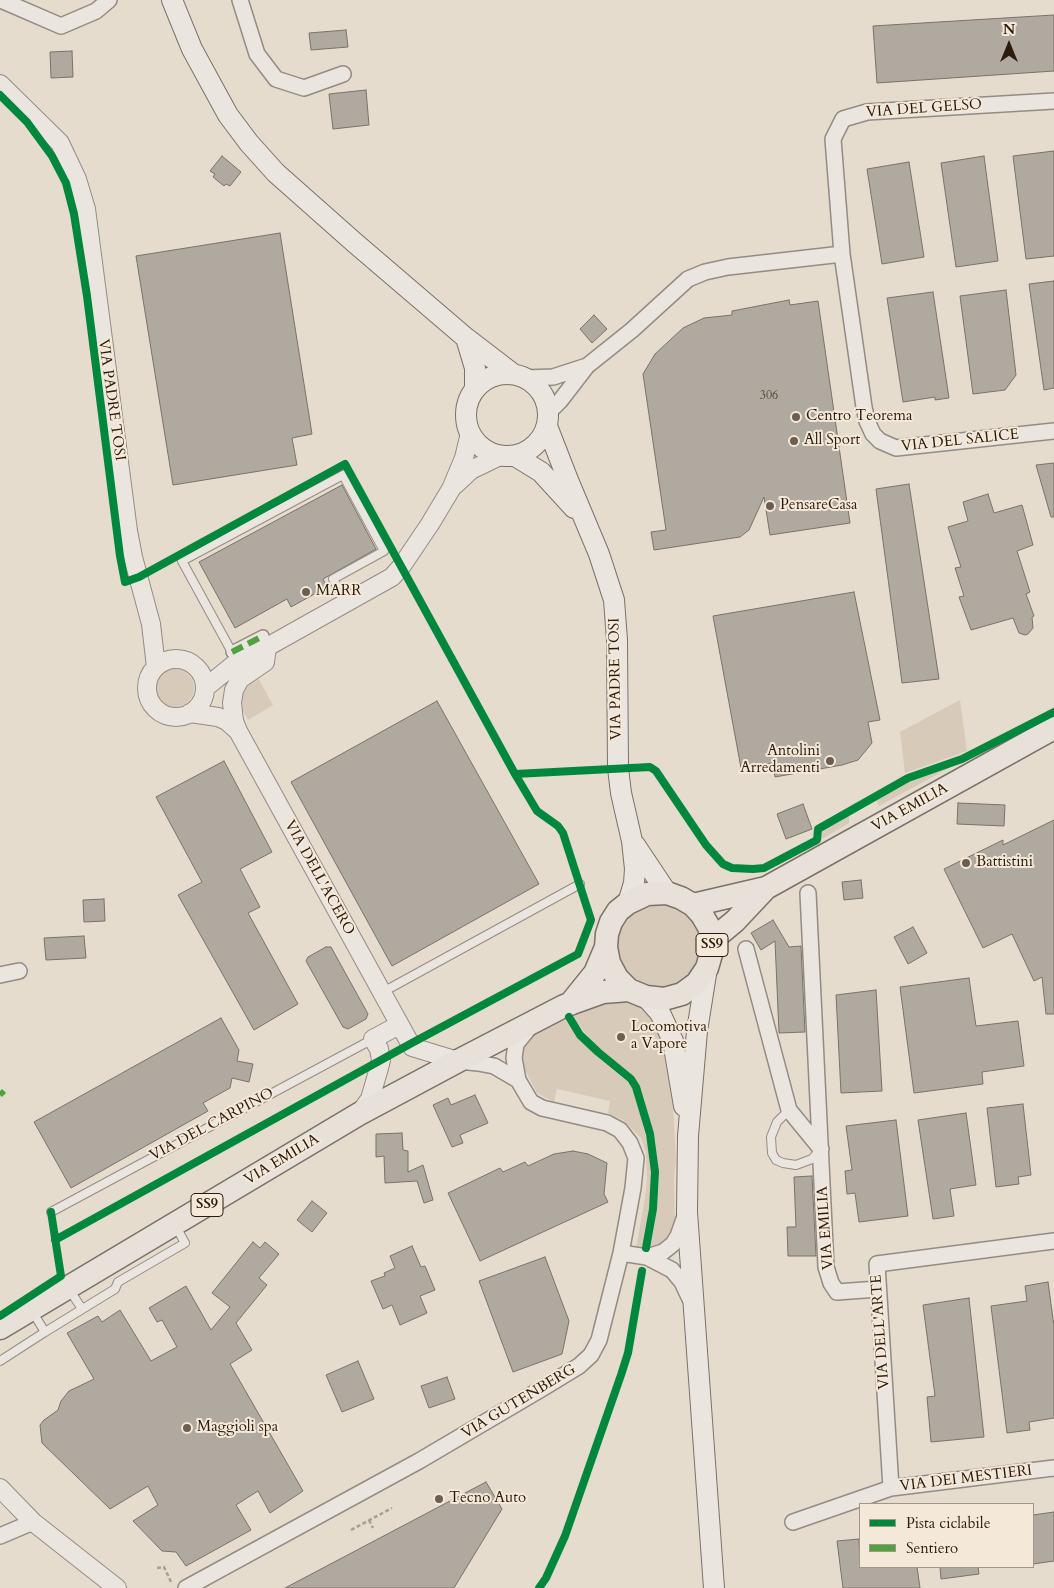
<!DOCTYPE html>
<html>
<head>
<meta charset="utf-8">
<style>
	body { margin:0 }
	#map { position:relative; width:1054px; height:1588px; overflow:hidden; background:#e5dcce; font-family:Cardo,serif }
	canvas { display:block }
	.legend { position:absolute; left:859px; top:1503px; width:175px; height:65px; box-sizing:border-box; background:#f4e9d9; border:1px solid #a49687; margin:0; padding:6px 9px; list-style:none; font-size:15px; color:#2c1a0c }
	.legend li { display:flex; align-items:center; gap:10px; height:25px }
	.legend b { width:25px; border:1px solid #a49687 }
	.north { position:absolute; left:984px; top:20px; width:50px; height:50px; -webkit-text-stroke:4px #f4e9d9; paint-order:stroke; rotate:0deg; font-size:14px; font-weight:700; line-height:20px; text-align:center; color:#2c1a0c }
	.north::after { content:''; display:block; margin:auto; width:18px; height:22px; background:#2c1a0c; clip-path:polygon(50% 0,100% 100%,50% 72%,0 100%) }
</style>
</head>
<body>
<div id="map">
<canvas width="1054" height="1588"></canvas>
<ul class="legend">
<li><b style="height:6px;background:#00873e"></b>Pista ciclabile</li>
<li><b style="height:6px;background:#51a13e"></b>Sentiero</li>
</ul>
<div class="north">N</div>
</div>
<script>
const c = document.querySelector('canvas').getContext('2d');
c.lineJoin = 'round';
function fillPath(path, color) {
  c.fillStyle = color;
  c.fill(path, 'evenodd');
}
function shape(rows) {
  const path = new Path2D();
  for (const r of rows) {
    if (r.length === 3) {
      path.moveTo(r[0] + r[2], r[1]);
      path.arc(r[0], r[1], r[2], 0, 2 * Math.PI);
      continue;
    }
    path.moveTo(r[0], r[1]);
    for (let i = 2; i < r.length; i += 2) path.lineTo(r[i], r[i + 1]);
  }
  return path;
}
function strokePath(path, color, width, dash) {
  c.strokeStyle = color;
  c.lineWidth = width;
  c.lineCap = dash ? 'butt' : 'round';
  c.setLineDash(dash || []);
  c.stroke(path);
}
function label(font, color, halo, rows, align = 'center') {
  c.font = font + ' Cardo,serif';
  c.lineWidth = 4;
  c.setLineDash([]);
  c.textBaseline = 'middle';
  c.strokeStyle = halo;
  c.fillStyle = color;
  for (const [text, x, y, turn = 0] of rows) {
    c.save();
    c.translate(x, y);
    c.rotate((+turn || 0) * Math.PI / 180);
    c.textAlign = isNaN(turn) ? turn : align;
    if (halo) c.strokeText(text, 0, 0);
    c.fillText(text, 0, 0);
    c.restore();
  }
}
const green = shape([
	[175,688,19],
	[257,676,273,705,248,720,241,707,241,697,251,681],
	[960,700,967,751,905,773,900,732],
	[962,761,879,806,876,799,910,779],
	[849,815,849,823,819,841,821,832],
	[660,947,43],
	[608,999,627,1001,647,1011,670,1049,676,1161,674,1178,675,1236,650,1251,657,1210,659,1177,655,1139,640,1087,627,1071,595,1045,572,1017],
	[565,1020,580,1039,603,1062,630,1084,634,1091,649,1149,652,1178,648,1217,642,1250,636,1249,645,1197,647,1180,646,1152,641,1138,623,1120,608,1113,610,1101,557,1089,554,1102,537,1093,521,1062,525,1043,534,1034]
]);
const building = shape([
	[1054,15,1054,71,877,83,873,26,1054,15],
	[346,30,348,47,311,50,309,33,346,30],
	[72,51,73,77,51,78,50,52,72,51],
	[366,90,369,125,333,129,329,94,366,90],
	[1054,151,1054,256,1026,259,1013,156,1054,151],
	[222,156,241,172,230,186,226,184,224,186,213,177,215,174,210,171,222,156],
	[984,156,998,261,956,267,941,163,984,156],
	[909,162,924,257,882,264,867,169,909,162],
	[280,233,312,434,292,438,297,465,173,485,136,256,280,233],
	[1054,281,1054,388,1044,390,1029,284,1054,281],
	[1006,290,1016,375,1005,390,973,394,960,296,1006,290],
	[933,292,949,398,935,400,935,397,903,402,887,298,933,292],
	[789,300,790,305,818,301,850,523,770,535,764,497,749,530,740,537,654,550,651,532,666,530,643,374,655,354,683,328,704,318,732,315,732,311,789,300],
	[594,315,607,329,592,343,580,329,594,315],
	[1054,463,1054,517,1051,517,1036,465,1054,463],
	[909,484,939,679,902,683,876,489,909,484],
	[342,485,376,549,323,579,327,587,291,607,287,599,235,628,199,562,342,485],
	[988,494,994,513,1022,505,1033,545,1017,551,1030,592,1026,594,1034,616,1032,617,1033,628,1028,634,1025,635,1019,633,1013,618,971,630,959,597,964,596,955,568,961,567,948,527,968,521,963,502,988,494],
	[854,592,880,720,868,722,872,743,858,760,842,765,775,777,773,763,741,768,713,616,854,592],
	[437,701,539,884,392,966,291,782,437,701],
	[224,761,272,852,240,869,260,907,248,913,298,1004,254,1030,178,895,202,882,156,797,224,761],
	[958,803,1005,805,1004,826,957,824,958,803],
	[803,804,812,829,786,839,777,814,803,804],
	[1054,820,1054,1014,1046,1014,1042,977,1034,981,1012,934,983,948,944,869,1003,840,1003,845,1054,820],
	[861,880,863,898,844,900,842,882,861,880],
	[104,899,105,921,84,922,83,900,104,899],
	[773,920,789,947,801,946,805,1032,779,1033,775,941,761,950,751,933,773,920],
	[913,927,927,953,908,964,894,937,913,927],
	[84,936,86,958,46,960,44,938,84,936],
	[326,947,331,947,368,1014,366,1019,348,1029,343,1027,306,961,308,957,326,947],
	[969,978,976,1026,1018,1021,1024,1066,982,1072,983,1084,914,1093,900,987,969,978],
	[876,990,882,1091,841,1093,836,995,876,990],
	[221,1018,239,1050,237,1061,253,1064,249,1082,232,1078,230,1088,203,1103,208,1111,71,1188,34,1122,221,1018],
	[475,1095,488,1123,460,1135,463,1143,452,1147,433,1105,448,1098,451,1105,475,1095],
	[1023,1104,1031,1175,1018,1177,1019,1184,996,1187,987,1108,1023,1104],
	[966,1113,976,1185,950,1189,954,1216,933,1219,918,1120,966,1113],
	[896,1120,908,1216,859,1222,855,1193,847,1194,845,1171,852,1170,846,1126,896,1120],
	[402,1133,403,1150,408,1151,408,1172,423,1165,433,1200,424,1203,417,1181,385,1183,384,1156,376,1157,376,1134,402,1133],
	[573,1151,588,1154,607,1163,604,1194,608,1202,480,1261,448,1193,500,1168,503,1172,525,1162,528,1166,554,1154,573,1151],
	[812,1176,816,1256,788,1256,787,1227,796,1227,794,1177,812,1176],
	[312,1201,327,1213,312,1232,297,1220,312,1201],
	[253,1242,260,1248,265,1242,279,1254,259,1278,267,1285,236,1323,252,1350,230,1364,303,1491,270,1513,258,1491,236,1505,251,1530,186,1566,176,1552,162,1551,133,1521,158,1505,148,1486,110,1509,42,1443,40,1425,44,1420,58,1410,61,1401,69,1391,94,1379,67,1333,98,1316,102,1322,120,1310,151,1361,177,1347,162,1320,157,1322,149,1308,186,1286,211,1330,230,1307,212,1293,253,1242],
	[412,1246,421,1267,425,1266,435,1290,420,1296,427,1313,400,1325,392,1305,383,1309,371,1281,385,1276,384,1273,395,1268,390,1256,412,1246],
	[545,1257,569,1321,562,1354,513,1372,479,1281,545,1257],
	[1048,1282,1054,1326,1054,1418,1029,1422,1030,1430,1007,1433,991,1306,1027,1301,1025,1286,1048,1282],
	[969,1298,984,1437,931,1442,927,1397,935,1396,923,1305,969,1298],
	[358,1361,374,1399,342,1412,326,1375,358,1361],
	[447,1377,455,1399,429,1408,421,1386,447,1377],
	[486,1482,502,1509,454,1588,285,1588,486,1482],
	[1054,1512,1054,1561,1033,1564,1033,1515,1054,1512],
	[859,1539,860,1567,917,1567,920,1588,843,1588,837,1541,859,1539],
	[940,1567,978,1567,979,1574,941,1579,940,1567]
]);
const path = shape([
	[369,1520,373,1528],
	[351,1530,392,1508],
	[157,1568,164,1567,172,1584]
]);
const service = shape([
	[234,656,182,561,343,475,384,551,333,579,346,603],
	[381,993,580,884],
	[789,1110,777,1122,771,1137,772,1153,776,1160,783,1163,796,1165,812,1159,819,1151],
	[51,1212,373,1039],
	[69,1289,82,1309],
	[32,1311,45,1332,115,1289,118,1282,185,1243,175,1225],
	[0,1361,45,1332]
]);
const pedestrian = shape([
	[232,652,263,636]
]);
const minor = shape([
	[1,0,61,26,96,11,109,0],
	[240,0,257,54,276,79,304,88,343,74],
	[1054,101,867,112,843,119,833,139,842,254,864,407,867,421,873,434,880,441,896,448,1054,431],
	[526,378,553,377,587,366],
	[549,412,560,401,587,366,632,330,688,279,705,272,728,267,842,254],
	[808,893,826,1267,831,1283,837,1292,878,1289],
	[746,949,789,1110,821,1149],
	[0,975,19,971],
	[459,1061,478,1063,494,1066,518,1080],
	[621,1253,647,1257,672,1270,682,1282,690,1299],
	[647,1257,663,1252,673,1244,678,1236,685,1216],
	[891,1488,877,1264,1054,1241],
	[793,1522,891,1488,1054,1468],
	[0,1536,33,1522],
	[186,1588,419,1461,543,1388,579,1366,591,1355,599,1340,621,1253,633,1188,636,1158,630,1143,620,1130,607,1123,542,1108,531,1102,518,1080,514,1058,516,1044,529,1028]
]);
const tertiary = shape([
	[0,84,60,143,77,179,86,209,128,531,133,557,151,624,156,667],
	[455,485,471,470,500,456],
	[267,647,265,662,240,679,234,690,232,703,234,721,238,731,412,1047,458,1061],
	[176,688,29],
	[205,688,237,662,267,647,392,577,401,567,430,524,451,489,464,458,470,433],
	[190,713,218,717,227,721,238,731],
	[359,1114,370,1099,379,1068,381,1060,379,1049,373,1039,399,1025],
	[0,1488,33,1522,117,1588]
]);
const secondary = shape([
	[172,0,192,49,228,115,249,143,276,173,355,243,466,338,513,374],
	[466,338,475,368,475,389],
	[507,415,41],
	[547,426,568,480,599,554,614,600,617,640,618,768,621,793,632,841,635,869,634,883,628,903],
	[515,456,541,472,574,508],
	[635,845,667,893],
	[707,968,697,1031,688,1136,687,1212,714,1588],
	[646,997,660,1013,673,1041,684,1106]
]);
const primary = shape([
	[693,905,766,888,1054,728],
	[712,940,735,921,766,888],
	[570,1004,595,973,606,947,607,934,611,922,618,911,628,903,647,894,667,893,681,898,693,905,702,915,709,927,712,940,711,954,707,968,697,983,682,994,664,999,646,997,629,990,617,978,609,963,606,947],
	[0,1328,359,1114,458,1061,564,1006,603,992,629,990]
]);
const quiet = shape([
	[232,652,263,636],
	[0,1091,4,1095]
]);
const cycleway = shape([
	[0,95,27,122,52,156,66,183,74,214,87,296,120,556,125,582,139,577,345,464,515,774],
	[569,1017,580,1035,598,1052,631,1079,636,1087,650,1134,655,1172,653,1209,646,1248],
	[55,1240,410,1044,578,954,591,920,563,833,558,826,537,811,515,774,650,767,656,771,706,845,723,864,732,868,753,869,764,868,817,840,818,829,908,778,962,759,1054,712],
	[0,1316,61,1276,51,1212],
	[539,1588,546,1578,565,1536,621,1375,628,1353,642,1271]
]);
const markers = [
	[796,417,5,"#6d5e50"],
	[794,441,5,"#6d5e50"],
	[770,506,5,"#6d5e50"],
	[306,592,5,"#6d5e50"],
	[830,761,5,"#6d5e50"],
	[966,863,5,"#6d5e50"],
	[621,1037,5,"#6d5e50"],
	[187,1428,5,"#6d5e50"],
	[439,1499,5,"#6d5e50"]
];
const numberNames = [
	["306",769,396]
];
const shields = [
	[712,945,32],
	[207,1205,32]
];
const shieldNames = [
	["SS9",712,945],
	["SS9",207,1205]
];
const streetNames = [
	["VIA DEL GELSO",924,109,-4],
	["VIA PADRE TOSI",111,400,82],
	["VIA DEL SALICE",960,441,-6],
	["VIA PADRE TOSI",616,679,-91],
	["VIA EMILIA",910,808,-29],
	["VIA DELL'ACERO",319,878,61],
	["VIA DEL CARPINO",212,1125,-28],
	["VIA EMILIA",282,1160,-31],
	["VIA EMILIA",826,1228,-94],
	["VIA DELL'ARTE",881,1332,-94],
	["VIA GUTENBERG",519,1402,-31],
	["VIA DEI MESTIERI",966,1479,-7]
];
const poiNames = [
	["Centro Teorema",806,417],
	["All Sport",804,441],
	["PensareCasa",780,506],
	["MARR",316,592],
	["Antolini",820,752,"right"],
	["Arredamenti",820,769,"right"],
	["Battistini",976,863],
	["Locomotiva",631,1028],
	["a Vapore",631,1045],
	["Maggioli spa",197,1428],
	["Tecno Auto",449,1499]
];
fillPath(green, '#d8cab8');
fillPath(building, '#b0a99f');
strokePath(building, '#7a7269', 1);
strokePath(service, '#948c83', 10);
strokePath(pedestrian, '#948c83', 14);
strokePath(minor, '#948c83', 18);
strokePath(tertiary, '#948c83', 20);
strokePath(secondary, '#7a7269', 22);
strokePath(primary, '#7a7269', 25);
strokePath(path, '#a6a099', 2.5, [4, 2.5]);
strokePath(service, '#eae5df', 8);
strokePath(pedestrian, '#eae5df', 11);
strokePath(minor, '#eae5df', 15);
strokePath(tertiary, '#eae5df', 18);
strokePath(secondary, '#eae5df', 20);
strokePath(primary, '#e7e1da', 22);
strokePath(quiet, '#51a13e', 6, [12, 6]);
strokePath(cycleway, '#00873e', 8);
for (const [x, y, r, color] of markers) {
  const dot = new Path2D();
  dot.arc(x, y, r, 0, 2 * Math.PI);
  c.fillStyle = color;
  c.fill(dot);
  strokePath(dot, '#f4e9d9', 2);
}
label('12px', '#4d3e31', null, numberNames);
for (const [x, y, w] of shields) {
  const box = new Path2D();
  box.roundRect(x - w / 2, y - 11.5, w, 23, 4);
  c.fillStyle = '#f4e9d9';
  c.fill(box);
  strokePath(box, '#2c1a0c', 1);
}
label('bold 14px', '#2c1a0c', null, shieldNames);
label('15px', '#2c1a0c', '#f4e9d9', streetNames);
label('15px', '#2c1a0c', '#f4e9d9', poiNames, 'left');
</script>
</body>
</html>
